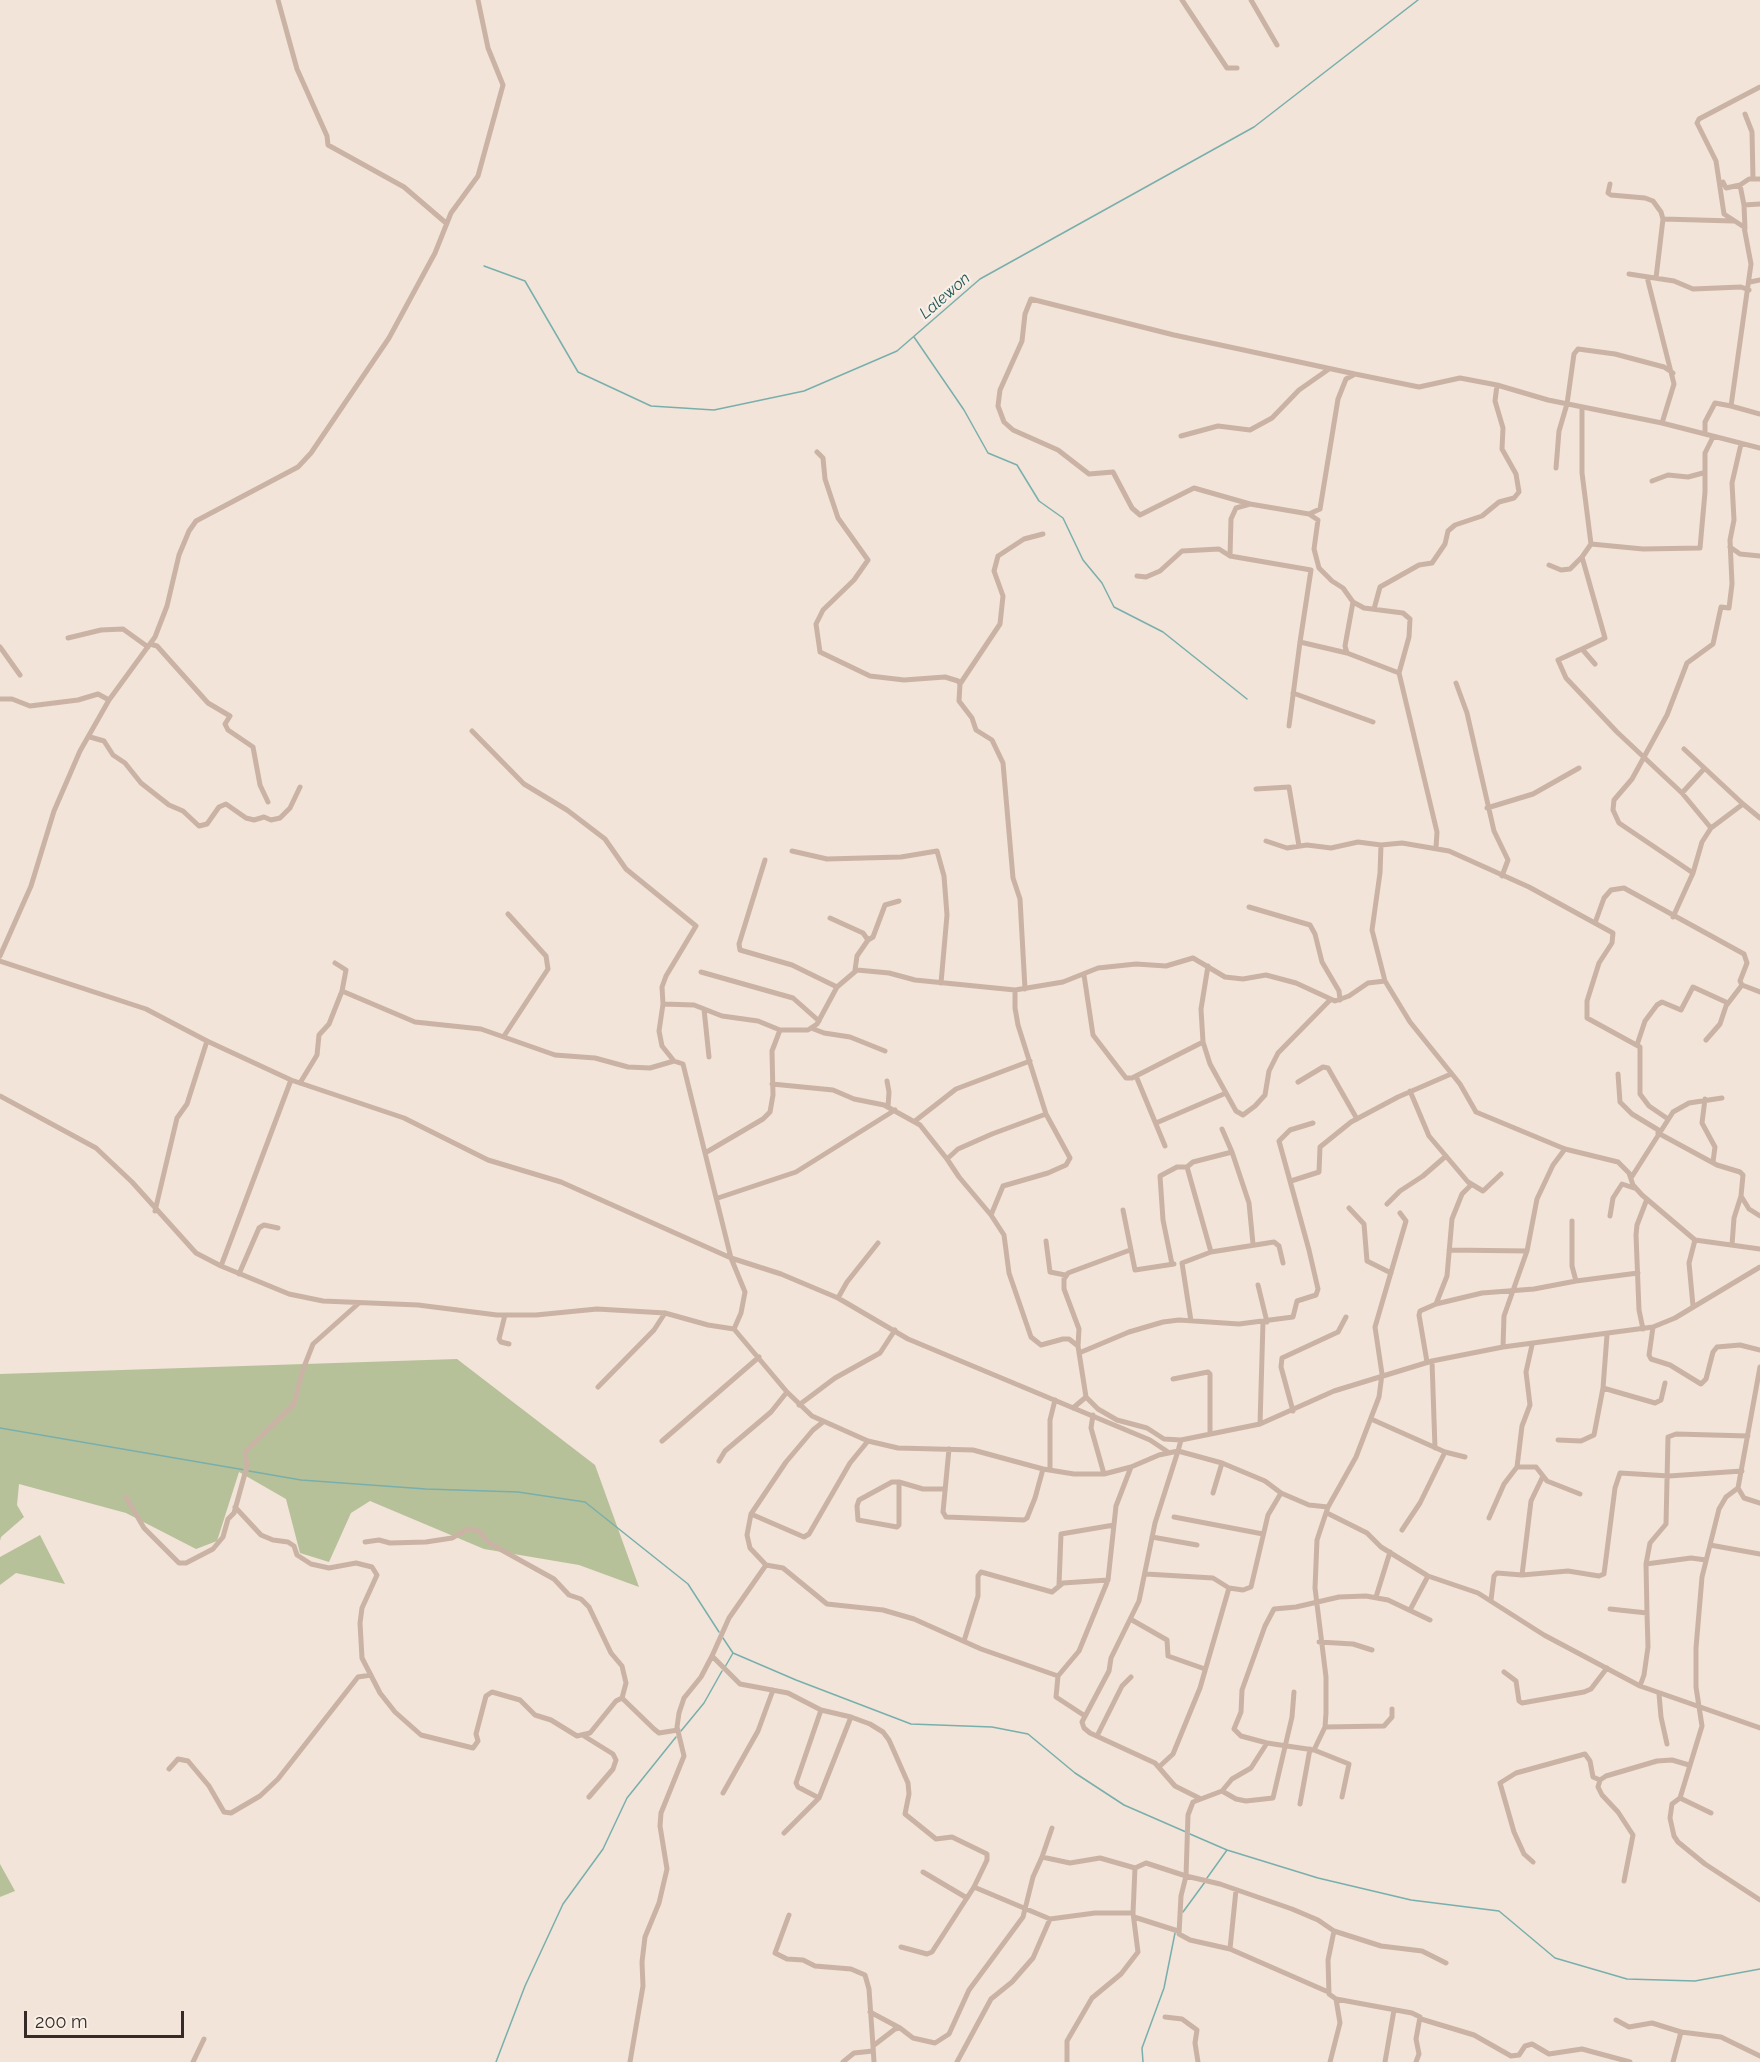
<!DOCTYPE html>
<html>
<head>
<meta charset="utf-8">
<style>
	body { margin:0 }
	#map { position:relative; width:1760px; height:2062px; overflow:hidden; background:#f2e4d9; font-family:Raleway,sans-serif }
	canvas { display:block }
	.scale { position:absolute; left:24px; top:2011px; width:160px; height:27px; box-sizing:border-box; border:3px solid #352a27; border-top:0; padding-left:8px; font-size:18px; line-height:21px; white-space:nowrap; color:#352a27; -webkit-text-stroke:4px #f9efe6; paint-order:stroke }
</style>
</head>
<body>
<div id="map">
<canvas width="1760" height="2062"></canvas>
<div class="scale">200 m</div>
</div>
<script>
const c = document.querySelector('canvas').getContext('2d');
c.lineJoin = 'round';
function fillPath(path, color) {
  c.fillStyle = color;
  c.fill(path, 'evenodd');
}
function shape(rows) {
  const path = new Path2D();
  for (const r of rows) {
    path.moveTo(r[0], r[1]);
    for (let i = 2; i < r.length; i += 2) path.lineTo(r[i], r[i + 1]);
  }
  return path;
}
function strokePath(path, color, width, dash) {
  c.strokeStyle = color;
  c.lineWidth = width;
  c.lineCap = dash ? 'butt' : 'round';
  c.setLineDash(dash || []);
  c.stroke(path);
}
function label(font, color, halo, rows, align = 'center') {
  c.font = font + ' Raleway,sans-serif';
  c.lineWidth = 4.5;
  c.setLineDash([]);
  c.textBaseline = 'middle';
  c.strokeStyle = halo;
  c.fillStyle = color;
  for (const [text, x, y, turn = 0] of rows) {
    c.save();
    c.translate(x, y);
    c.rotate((+turn || 0) * Math.PI / 180);
    c.textAlign = isNaN(turn) ? turn : align;
    if (halo) c.strokeText(text, 0, 0);
    c.fillText(text, 0, 0);
    c.restore();
  }
}
const green = shape([
	[457,1359,595,1465,639,1587,579,1565,484,1549,370,1501,351,1513,329,1562,300,1553,286,1499,239,1472,217,1541,196,1549,126,1513,19,1484,17,1505,24,1517,1,1537,0,1541,0,1374],
	[40,1535,65,1584,16,1573,0,1585,0,1557],
	[0,1864,15,1891,0,1897]
]);
const stream = shape([
	[484,266,525,281,578,372,651,406,714,410,804,391,897,351,980,279,1254,127,1418,0],
	[914,337,964,410,988,453,1017,465,1039,501,1063,518,1083,560,1102,583,1114,607,1163,632,1247,699],
	[0,1428,245,1470],
	[249,1471,301,1480,426,1489,518,1492,585,1502,688,1584,719,1632],
	[723,1638,733,1653,796,1680,911,1724,992,1727,1028,1734,1075,1773,1124,1805,1186,1832],
	[725,1667,733,1653],
	[681,1731,704,1703,722,1671],
	[1190,1834,1227,1850,1318,1878,1411,1900,1499,1911,1555,1958,1627,1979,1695,1981,1760,1969],
	[1207,1878,1227,1850],
	[1183,1912,1205,1882],
	[496,2062,525,1986,563,1904,603,1849,627,1798,676,1737],
	[1143,2062,1142,2048,1164,1988,1175,1933]
]);
const street = shape([
	[278,0,297,69,327,136,328,145,404,187,446,223],
	[1182,0,1227,68,1237,68],
	[1251,0,1277,45],
	[1745,114,1752,132,1753,179],
	[1723,182,1726,188,1740,185,1749,179,1760,179],
	[1610,184,1608,193,1611,195,1645,198,1653,201,1661,212,1663,219,1656,278],
	[1740,185,1744,205],
	[1663,219,1733,221],
	[1745,229,1744,205,1760,204],
	[1629,274,1674,281,1693,289,1741,287,1749,290],
	[1647,277,1674,384,1662,423],
	[1750,282,1760,280],
	[1731,406,1760,414],
	[1582,407,1582,473,1591,544,1582,557,1605,638,1582,649,1595,664],
	[1705,434,1705,422,1715,403,1731,406,1751,264,1744,227,1724,214,1716,161,1697,123,1699,119,1760,87],
	[1181,436,1218,426,1250,430,1272,418,1299,390,1329,369],
	[817,452,823,458,825,479,838,518,868,560,854,580,823,610,816,624,820,652,870,676,904,680,945,677,958,681,960,684],
	[1556,468,1559,431,1567,404,1574,354,1578,349,1615,354,1664,367,1673,373],
	[1652,481,1668,475,1688,477,1703,473],
	[1250,504,1194,488,1140,515,1132,508,1113,472,1089,474,1058,450,1013,430,1004,422,998,406,1000,390,1022,341,1025,314,1031,299,1174,335,1355,374],
	[1309,514,1250,504,1236,508,1231,519,1230,556,1311,570,1300,642,1347,653,1399,673,1437,832,1436,848],
	[1591,544,1643,549,1700,548,1705,492,1705,453,1713,437],
	[1730,547,1740,554,1760,556],
	[1549,565,1561,570,1570,569,1582,557],
	[1137,576,1146,577,1160,571,1182,551,1219,549,1230,556],
	[1353,602,1364,608,1403,613,1410,619,1409,637,1399,673],
	[1374,609,1380,587,1419,565,1432,563,1445,544,1448,531,1455,525,1482,516,1499,502,1514,498,1519,492,1516,474,1502,449,1503,428,1495,401,1497,385],
	[68,638,101,630,123,629,148,647],
	[150,644,157,646,208,703,230,716,225,724,228,730,253,747,260,785,268,802],
	[0,647,20,675],
	[1582,649,1558,660,1566,678,1617,732,1682,793,1711,828],
	[1347,653,1345,646,1353,602,1343,588,1332,581,1319,568,1314,549,1318,520,1309,514,1320,509,1338,399,1346,379,1355,374,1419,387,1460,378,1497,385,1548,400,1662,423,1760,448],
	[1456,683,1467,713,1494,831,1508,860,1502,876],
	[1293,693,1373,722],
	[0,699,12,699,30,706,78,700,98,694,109,700],
	[1289,726,1300,642],
	[472,731,524,784,567,810,605,839,626,869,696,926,666,976,662,987,663,1004],
	[90,737,104,741,113,755,125,763,141,783,169,805,183,811,199,826,207,824,219,807,226,804,246,818,254,820,264,817,271,820,280,818,290,808,300,787],
	[1684,749,1743,804,1711,828,1702,842,1693,873],
	[1256,789,1289,787,1299,846],
	[1682,793,1703,770],
	[1743,804,1760,818],
	[1487,808,1533,794,1579,768],
	[1266,841,1287,848,1307,845,1331,848,1358,842,1381,845,1380,873,1372,930,1385,981],
	[1381,845,1402,843,1449,851,1529,887,1613,933,1612,943,1599,963,1587,1001,1587,1018,1640,1047,1640,1094,1649,1106,1668,1119],
	[792,851,827,859,901,857,937,851,944,876,947,915,941,983],
	[765,860,739,944,740,950,792,965,837,987],
	[1249,907,1310,925,1315,934,1322,962,1339,991,1340,1000],
	[1673,917,1693,873,1619,823,1613,810,1614,800,1632,779,1667,715,1687,663,1713,644,1721,607,1729,608,1732,584,1730,540,1734,520,1732,483,1741,444],
	[830,918,863,933,868,940],
	[1595,923,1604,898,1611,890,1624,888,1744,954,1747,963,1740,981,1742,985,1760,992],
	[0,956,31,886,54,811,80,751,109,700,155,637,167,606,179,555,189,531,196,521,298,467,311,453,389,338,435,253,451,213,478,176,503,85,488,48,478,0],
	[0,961,146,1009,207,1041,291,1080,404,1118,488,1160,561,1182,731,1258,781,1274,838,1298,908,1339,1150,1440,1168,1452],
	[855,970,857,956,868,940,873,937,885,905,899,901],
	[701,972,793,998,819,1021],
	[1084,975,1093,1035,1126,1078,1132,1078,1203,1042,1210,1064,1226,1093,1236,1111,1243,1115,1255,1106,1265,1095,1269,1071,1278,1053,1330,1000],
	[1025,989,1020,899,1013,878,1003,763,992,740,976,730,972,718,959,701,960,684,1000,624,1003,596,994,571,998,556,1024,539,1043,534],
	[1015,990,1015,1008,1018,1025,1046,1114,1070,1158,1066,1165,1048,1173,1003,1186,991,1215,1004,1235,1009,1273,1031,1337,1041,1345,1063,1339,1069,1339,1078,1346],
	[342,991,415,1022,481,1029,555,1055,595,1058,628,1067,650,1068,674,1061],
	[704,1009,709,1057],
	[811,1028,824,1033,850,1037,885,1051],
	[504,1036,548,969,546,956,508,914],
	[1706,1040,1720,1024,1726,1006,1742,985],
	[1203,1042,1201,1009,1208,966],
	[1637,1045,1645,1021,1657,1005,1662,1002,1681,1010,1693,987,1728,1003],
	[1618,1074,1620,1102,1632,1114,1660,1131],
	[1136,1076,1165,1146],
	[887,1081,889,1092,888,1107],
	[1298,1082,1323,1067,1328,1068,1357,1119],
	[300,1083,317,1055,319,1035,329,1024,342,991,346,970,335,963],
	[772,1084,833,1090,854,1099,884,1105,920,1125,947,1159,958,1149,992,1134,1046,1114],
	[1410,1091,1429,1136,1468,1182,1483,1191,1501,1174],
	[0,1096,96,1148,132,1182,196,1253,221,1266,289,1294,323,1301,418,1305,497,1315,536,1315,597,1309,665,1313,708,1325,734,1329,787,1392,812,1416,868,1441,898,1448,973,1450,1043,1469,1074,1474,1104,1474,1131,1467,1159,1455,1178,1451,1181,1440,1260,1424,1334,1391,1432,1361,1503,1347,1653,1327,1675,1318,1760,1267],
	[1705,1099,1702,1123,1715,1147,1713,1162],
	[915,1121,956,1089,1030,1061],
	[1156,1123,1226,1093],
	[1222,1129,1232,1152],
	[1658,1133,1717,1165,1740,1172,1743,1175,1741,1196,1749,1209,1760,1216],
	[705,1153,683,1064,674,1061,662,1046,659,1031,663,1004,694,1005,722,1016,758,1021,780,1030],
	[947,1159,959,1177,991,1215],
	[1631,1178,1673,1112,1689,1103,1722,1098],
	[1291,1181,1319,1172,1320,1147,1351,1122,1398,1097,1451,1074],
	[718,1198,796,1172,895,1110],
	[1387,1204,1400,1191,1423,1176,1446,1156],
	[1349,1208,1364,1224,1367,1261,1391,1273],
	[1123,1210,1135,1270,1174,1264],
	[155,1211,177,1118,187,1104,207,1041],
	[1610,1216,1613,1198,1622,1184,1634,1188],
	[1572,1221,1572,1266,1576,1281,1638,1273],
	[1046,1241,1050,1272,1065,1275],
	[1732,1245,1734,1218,1741,1196],
	[1130,1250,1068,1273,1064,1279,1064,1289,1079,1329,1078,1346,1086,1397,1098,1409,1117,1420,1147,1428,1164,1439,1181,1440],
	[1449,1250,1527,1251],
	[1211,1252,1187,1167,1193,1162,1232,1152,1249,1203,1253,1244],
	[1172,1264,1163,1220,1160,1176,1177,1167,1187,1167],
	[221,1266,291,1080],
	[239,1274,259,1228,264,1225,278,1228],
	[1258,1285,1267,1322],
	[838,1298,847,1282,878,1243],
	[1436,1304,1482,1293,1534,1289,1576,1281],
	[1693,1306,1689,1263,1695,1240],
	[505,1315,499,1339,501,1342,509,1344],
	[1191,1321,1182,1263,1211,1252,1274,1242,1279,1246,1283,1263],
	[1653,1327,1649,1355,1651,1359,1670,1365,1701,1384,1706,1379,1713,1352,1717,1347,1740,1345,1760,1350],
	[734,1329,741,1313,745,1292,731,1258,705,1153,763,1119,770,1112,773,1095,772,1051,780,1030,808,1030,817,1024,837,987,857,970,889,973,915,980,1015,990,1063,982,1098,968,1136,964,1166,966,1193,958,1225,977,1243,979,1266,975,1296,983,1335,1001,1349,996,1368,983,1385,981,1410,1022,1460,1084,1476,1112,1565,1149,1618,1162,1629,1173,1633,1185,1642,1195,1695,1240,1760,1249],
	[1643,1329,1639,1310,1636,1235,1637,1225,1647,1199],
	[1607,1335,1603,1388,1655,1403,1661,1400,1665,1383],
	[1503,1347,1504,1316,1527,1251,1537,1199,1553,1165,1565,1149],
	[1079,1353,1129,1332,1163,1322,1179,1320,1239,1324,1293,1317,1297,1301,1316,1295,1318,1289,1309,1250,1279,1141,1290,1130,1313,1123],
	[1432,1361,1435,1448],
	[1427,1362,1419,1315,1420,1311,1436,1304,1447,1276,1452,1219,1462,1194,1471,1185],
	[1760,1367,1738,1488,1726,1497,1719,1509,1702,1577,1696,1648,1696,1687,1702,1726,1680,1798,1672,1804,1670,1818,1674,1836,1678,1842,1705,1864,1760,1900],
	[1173,1379,1208,1372,1210,1374,1210,1434],
	[598,1387,654,1330,665,1313],
	[799,1405,835,1378,880,1353,895,1330],
	[1073,1408,1086,1397],
	[1293,1411,1281,1367,1282,1358,1338,1332,1346,1317],
	[1093,1415,1091,1428,1104,1474],
	[1371,1419,1445,1452,1465,1457],
	[1260,1424,1263,1322],
	[1558,1440,1581,1441,1594,1435,1603,1388],
	[662,1441,759,1357],
	[949,1449,943,1512,946,1517,1024,1520,1027,1518,1035,1498,1043,1469],
	[719,1461,725,1451,771,1412,787,1392],
	[1517,1467,1536,1467,1547,1481,1580,1494],
	[1050,1470,1050,1420,1055,1400],
	[899,1482,892,1482,859,1500,857,1506,858,1520,897,1527,899,1525,899,1482,923,1489,945,1489],
	[1738,1488,1744,1498,1760,1503],
	[1213,1493,1222,1463],
	[126,1497,144,1528,179,1563,186,1563,213,1549,223,1537,228,1519,234,1513,247,1466,245,1452,294,1404,302,1372,313,1344,359,1303],
	[235,1507,261,1535,273,1540,288,1542,294,1546,297,1555,311,1564,329,1568,356,1563,372,1567,377,1575,362,1608,360,1623,362,1658,380,1693,395,1712,421,1735,473,1748,478,1741,476,1734,486,1696,492,1692,520,1700,535,1715,551,1720,577,1736,590,1733,616,1701,622,1698,654,1729,659,1733,678,1730],
	[1327,1513,1367,1533,1381,1547,1428,1576,1478,1593,1544,1635,1640,1686,1760,1728],
	[751,1514,804,1537,809,1534,850,1463,868,1441],
	[1174,1517,1263,1534],
	[1489,1518,1504,1484,1517,1467,1522,1426,1530,1405,1526,1372,1532,1345],
	[1402,1530,1420,1503,1445,1452],
	[1152,1537,1197,1545],
	[365,1542,379,1540,390,1543,426,1542,452,1538,468,1529,479,1531,489,1543,554,1579,569,1595,581,1599,589,1607,611,1653,622,1666,626,1683,622,1698],
	[1710,1545,1760,1554],
	[1646,1564,1650,1543,1666,1524,1668,1437,1676,1434,1748,1436],
	[766,1565,783,1568,827,1604,883,1610,914,1619,981,1649,1058,1676,1079,1651,1108,1580,1116,1506,1131,1467],
	[1146,1574,1213,1578,1229,1588,1200,1688,1173,1754,1160,1766],
	[1522,1575,1568,1571,1599,1576,1604,1574,1615,1488,1620,1473,1669,1476,1742,1471],
	[1059,1585,1061,1534,1114,1525],
	[1229,1588,1243,1590,1251,1587,1268,1515,1281,1493,1309,1505,1328,1507],
	[1376,1597,1390,1552],
	[1491,1600,1494,1576,1497,1573,1522,1575,1531,1501,1543,1476],
	[1610,1609,1647,1613,1646,1564,1691,1558,1706,1560],
	[1410,1610,1428,1576],
	[1132,1620,1167,1640,1168,1656,1205,1669],
	[964,1641,978,1596,978,1576,981,1572,1052,1592,1063,1583,1108,1580],
	[1319,1642,1353,1644,1372,1650],
	[712,1656,740,1684,788,1693,821,1710,851,1717,819,1798,784,1833],
	[1504,1672,1516,1681,1519,1701,1522,1703,1584,1692,1591,1689,1607,1668],
	[1058,1676,1056,1697,1085,1716],
	[1640,1686,1644,1675,1648,1647,1647,1613],
	[1659,1694,1661,1717,1667,1744],
	[851,1717,870,1724,883,1732,889,1740,908,1783,909,1794,905,1814,936,1839,952,1837,987,1854,987,1860,974,1887,1050,1919,1033,1958,1012,1982,991,1999,957,2062],
	[1325,1727,1384,1726,1392,1717,1392,1709],
	[584,1736,613,1754,616,1760,613,1769,589,1797],
	[1097,1736,1122,1686,1131,1677],
	[1267,1743,1241,1736,1234,1729,1241,1712,1242,1690,1265,1626,1274,1609,1296,1607,1339,1597,1366,1596,1388,1600,1430,1620],
	[1314,1750,1349,1764,1342,1797],
	[169,1769,178,1759,188,1761,209,1786,224,1812,231,1813,260,1796,278,1779,358,1677,371,1675],
	[1222,1791,1236,1799,1246,1801,1273,1798,1292,1717,1294,1692],
	[723,1793,758,1731,773,1690],
	[819,1798,798,1787,796,1783,821,1710],
	[1199,1798,1175,1786,1155,1763,1090,1733,1084,1728,1082,1722,1109,1671,1111,1658,1139,1601,1155,1523,1178,1451,1222,1463,1265,1481,1281,1493],
	[1680,1798,1711,1813],
	[1300,1804,1310,1749],
	[1042,1857,1052,1828],
	[1533,1862,1524,1854,1514,1832,1500,1783,1516,1773,1585,1754,1590,1761,1593,1777,1600,1780],
	[923,1872,967,1898],
	[1624,1881,1633,1835,1618,1812,1602,1795,1598,1787,1600,1780,1606,1776,1657,1761,1672,1760,1689,1765],
	[1236,1890,1230,1949,1326,1991],
	[789,1915,775,1953,787,1959,803,1960,815,1966,851,1969,865,1975,869,1989,873,2046],
	[1134,1917,1178,1931],
	[1050,1919,1095,1913,1133,1913],
	[1334,1931,1381,1946,1422,1951,1446,1963],
	[901,1947,927,1954,932,1952,974,1887],
	[1230,1949,1190,1940,1179,1934,1181,1896,1186,1876,1220,1884,1292,1909,1318,1920,1334,1931,1328,1960,1329,1994,1336,1999,1412,2013,1420,2017,1416,2039,1419,2054,1416,2062],
	[870,2012,900,2028],
	[1165,2017,1182,2019,1197,2030,1195,2043,1198,2062],
	[1421,2019,1474,2035,1511,2056,1519,2055,1525,2046,1532,2044,1549,2054,1582,2049,1630,2062],
	[1616,2020,1629,2027,1652,2023,1681,2032,1721,2037,1760,2056],
	[193,2062,204,2039],
	[630,2062,643,1986,642,1962,645,1937,659,1903,667,1869,660,1826,661,1813,684,1756,677,1727,679,1713,684,1698,701,1677,712,1656,729,1618,766,1565,750,1548,747,1535,751,1514,786,1462,813,1430,823,1422],
	[843,2062,854,2053,873,2051],
	[874,2062,873,2046,895,2029,900,2028,913,2038,935,2043,949,2034,969,1990,1023,1917,1033,1877,1042,1857,1070,1863,1100,1858,1135,1868,1146,1863,1186,1876,1188,1815,1193,1802,1222,1791,1232,1779,1251,1768,1267,1743,1314,1750,1325,1727,1326,1713,1326,1677,1315,1588,1317,1540,1328,1507,1356,1457,1379,1397,1382,1374,1375,1327,1406,1221,1400,1213],
	[1067,2062,1067,2041,1092,1998,1121,1974,1138,1952,1133,1913,1135,1868],
	[1330,2062,1340,2023,1336,1999],
	[1385,2062,1394,2010],
	[1673,2062,1681,2032]
]);
const waterNames = [
	["Lalewon",945,296,-41]
];
fillPath(green, '#b7c199');
strokePath(stream, '#78afac', 1.5);
strokePath(street, '#cab3a5', 5);
label('italic 16px', '#1c5756', '#f9efe6', waterNames);
</script>
</body>
</html>
